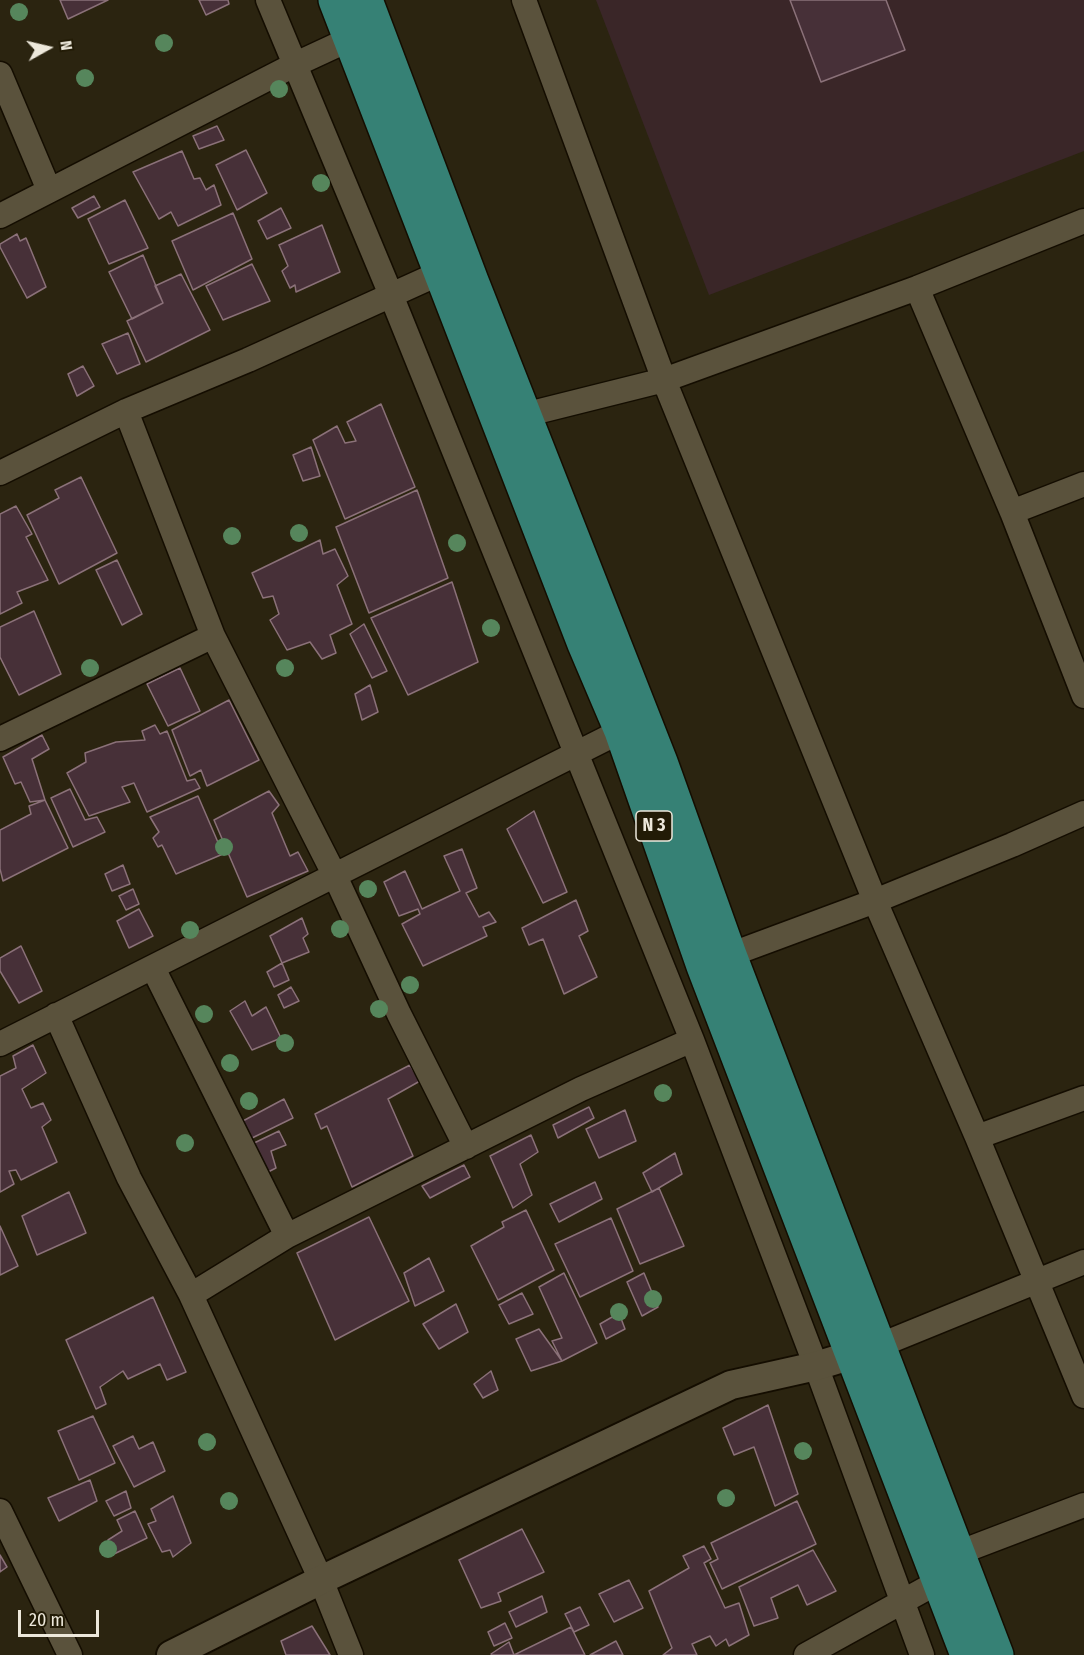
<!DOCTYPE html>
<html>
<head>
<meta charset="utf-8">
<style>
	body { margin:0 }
	#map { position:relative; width:1084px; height:1655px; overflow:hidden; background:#2b2410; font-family:"Fira Sans Condensed",sans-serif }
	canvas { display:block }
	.north { position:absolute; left:18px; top:18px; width:60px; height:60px; -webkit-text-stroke:4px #221b06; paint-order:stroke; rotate:82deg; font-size:16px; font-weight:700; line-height:24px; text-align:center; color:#ede8db }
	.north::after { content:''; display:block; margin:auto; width:21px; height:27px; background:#ede8db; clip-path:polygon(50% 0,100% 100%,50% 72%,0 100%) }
	.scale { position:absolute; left:18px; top:1610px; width:81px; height:27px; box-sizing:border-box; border:3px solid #ede8db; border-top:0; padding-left:8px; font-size:18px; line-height:21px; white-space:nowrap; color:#ede8db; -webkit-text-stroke:4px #221b06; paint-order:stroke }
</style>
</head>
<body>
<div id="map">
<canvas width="1084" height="1655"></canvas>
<div class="north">N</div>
<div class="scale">20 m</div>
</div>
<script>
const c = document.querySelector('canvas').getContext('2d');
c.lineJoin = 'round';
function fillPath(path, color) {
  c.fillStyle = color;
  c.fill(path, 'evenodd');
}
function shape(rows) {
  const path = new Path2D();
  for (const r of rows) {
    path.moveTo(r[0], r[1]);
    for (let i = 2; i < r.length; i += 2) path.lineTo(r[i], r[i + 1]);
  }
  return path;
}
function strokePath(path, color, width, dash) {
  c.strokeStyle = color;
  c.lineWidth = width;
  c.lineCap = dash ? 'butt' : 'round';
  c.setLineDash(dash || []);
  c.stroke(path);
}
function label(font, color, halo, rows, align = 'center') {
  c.font = font + ' "Fira Sans Condensed",sans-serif';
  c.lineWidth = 6;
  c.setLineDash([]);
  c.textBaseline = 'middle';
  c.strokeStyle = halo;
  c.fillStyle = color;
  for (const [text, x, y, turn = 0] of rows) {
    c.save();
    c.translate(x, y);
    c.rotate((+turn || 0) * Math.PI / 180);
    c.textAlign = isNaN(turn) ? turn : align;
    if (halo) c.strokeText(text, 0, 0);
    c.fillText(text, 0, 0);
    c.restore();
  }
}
const industrial = shape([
	[596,0,1084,0,1084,151,709,295]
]);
const building = shape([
	[60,0,108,0,68,19,60,0],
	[199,0,228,0,229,4,206,15,199,0],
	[790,0,886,0,905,50,821,82,790,0],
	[217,126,224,140,199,149,193,136,217,126],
	[246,150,267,193,237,210,216,165,246,150],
	[182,151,194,179,200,178,206,190,214,185,221,205,178,226,171,212,159,219,133,172,182,151],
	[94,196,100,207,78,218,72,208,94,196],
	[125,200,148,248,109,264,88,219,125,200],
	[281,208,291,228,267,239,258,221,281,208],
	[233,213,252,259,193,290,172,241,233,213],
	[322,225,340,272,296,292,295,285,290,288,282,271,288,266,279,245,322,225],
	[17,234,20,241,26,238,46,287,27,298,0,247,0,244,17,234],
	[143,255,163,303,132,319,109,272,143,255],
	[252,264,270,301,223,320,206,286,252,264],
	[181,274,210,330,146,362,127,321,163,303,155,286,181,274],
	[128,333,140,364,117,374,102,344,128,333],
	[83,366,94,386,77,396,68,374,83,366],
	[381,404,415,487,345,519,313,440,337,426,345,443,356,441,347,422,381,404],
	[311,447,320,476,303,481,293,455,311,447],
	[81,477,117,553,59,584,27,515,59,498,55,490,81,477],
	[417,490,448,578,369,613,336,527,417,490],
	[16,506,32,534,26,537,48,580,17,592,22,603,0,614,0,514,16,506],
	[320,540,323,554,335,549,348,576,337,585,352,624,330,635,336,653,322,659,310,642,287,650,270,620,279,614,273,596,263,598,252,573,320,540],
	[117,560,142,614,122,625,96,570,117,560],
	[452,582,478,662,408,695,371,618,452,582],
	[34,611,61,674,19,695,0,657,0,627,34,611],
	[364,624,387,671,372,678,350,634,364,624],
	[180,668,200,711,168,726,147,684,180,668],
	[370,685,378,712,362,720,355,694,370,685],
	[229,700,259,760,207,786,201,770,190,776,172,730,229,700],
	[155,725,160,734,167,731,187,781,195,779,200,788,147,812,134,783,122,787,130,802,89,816,67,773,86,762,85,753,116,742,145,740,142,731,155,725],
	[42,735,49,749,32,759,45,800,30,802,21,782,15,784,3,757,42,735],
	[70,789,85,820,97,817,105,832,73,847,51,798,70,789],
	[269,791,279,805,272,813,290,856,298,852,308,871,247,897,214,820,269,791],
	[198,796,223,854,176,874,162,845,158,847,153,838,159,832,150,817,198,796],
	[45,800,68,848,3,881,0,869,0,830,31,814,29,806,45,800],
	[534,811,567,892,543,903,507,829,534,811],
	[462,849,477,888,466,893,479,917,489,912,496,922,483,927,487,936,423,966,402,924,420,914,418,909,399,916,384,882,405,871,422,909,460,891,444,856,462,849],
	[123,865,130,884,112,891,105,874,123,865],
	[133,889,139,904,126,910,119,896,133,889],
	[576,900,588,931,579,936,597,977,564,994,543,939,529,945,522,928,576,900],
	[139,909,153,936,129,948,117,921,139,909],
	[302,918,308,934,303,938,309,952,282,963,270,936,302,918],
	[21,946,42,991,19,1003,0,971,0,958,21,946],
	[282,963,289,980,274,987,267,972,282,963],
	[291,987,299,1001,284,1008,278,995,291,987],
	[245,1001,252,1016,266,1007,281,1038,252,1050,230,1011,245,1001],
	[33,1045,46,1073,22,1089,31,1108,43,1103,51,1120,42,1127,57,1162,21,1180,16,1170,9,1171,14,1184,0,1192,0,1076,16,1068,13,1056,33,1045],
	[410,1065,420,1081,388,1099,413,1156,352,1187,327,1126,321,1129,315,1114,410,1065],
	[284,1099,293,1118,250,1139,241,1122,284,1099],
	[589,1107,594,1118,558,1138,553,1125,589,1107],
	[625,1110,636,1141,599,1158,586,1129,625,1110],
	[279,1131,286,1145,271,1151,276,1168,260,1176,250,1145,279,1131],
	[531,1135,538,1152,520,1164,532,1195,513,1208,490,1156,531,1135],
	[675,1153,682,1174,652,1192,643,1173,675,1153],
	[464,1165,470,1177,430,1198,422,1186,464,1165],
	[595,1182,602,1199,559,1222,550,1204,595,1182],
	[659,1188,684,1246,640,1264,617,1209,659,1188],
	[69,1192,86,1233,37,1255,22,1216,69,1192],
	[526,1210,554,1270,498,1300,471,1246,504,1227,502,1222,526,1210],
	[369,1217,409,1301,335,1340,297,1253,369,1217],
	[611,1218,633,1271,580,1297,555,1244,611,1218],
	[0,1226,18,1266,0,1275,0,1226],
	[429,1258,444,1291,415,1306,404,1273,429,1258],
	[564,1273,597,1343,562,1361,552,1341,562,1338,539,1287,564,1273],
	[644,1273,658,1307,642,1316,627,1282,644,1273],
	[522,1293,533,1314,509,1324,499,1305,522,1293],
	[153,1297,186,1372,167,1380,160,1364,128,1379,123,1371,100,1387,106,1404,96,1409,66,1340,153,1297],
	[456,1304,468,1332,439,1349,423,1324,456,1304],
	[619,1313,625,1329,606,1339,600,1324,619,1313],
	[539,1329,562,1361,531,1371,516,1339,539,1329],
	[491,1371,498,1390,483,1398,474,1384,491,1371],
	[768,1405,798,1494,775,1506,754,1447,734,1455,723,1428,768,1405],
	[93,1416,115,1463,79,1480,58,1431,93,1416],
	[133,1436,139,1449,153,1442,165,1471,134,1487,113,1446,133,1436],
	[90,1480,97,1501,59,1521,48,1498,90,1480],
	[126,1491,131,1508,114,1516,106,1501,126,1491],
	[173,1496,191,1543,173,1557,170,1550,162,1552,148,1524,156,1521,151,1509,173,1496],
	[797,1501,816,1544,722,1589,710,1563,718,1559,711,1543,797,1501],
	[135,1511,147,1538,112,1555,108,1540,122,1531,117,1520,135,1511],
	[522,1529,544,1572,498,1593,501,1601,481,1608,459,1560,522,1529],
	[704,1546,711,1559,704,1563,725,1608,739,1603,749,1635,729,1646,726,1639,716,1646,710,1636,692,1644,697,1655,663,1655,672,1648,649,1591,689,1568,683,1556,704,1546],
	[813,1550,836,1591,807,1605,798,1585,771,1598,778,1618,754,1626,739,1587,813,1550],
	[0,1555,7,1567,0,1572,0,1555],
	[629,1580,643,1608,614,1622,599,1594,629,1580],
	[542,1596,547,1612,516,1627,509,1612,542,1596],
	[580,1607,589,1625,574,1632,565,1614,580,1607],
	[505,1623,512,1638,494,1646,488,1632,505,1623],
	[312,1626,330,1655,286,1655,281,1641,312,1626],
	[571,1627,585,1655,492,1655,491,1654,509,1642,514,1655,571,1627],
	[616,1641,623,1655,590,1655,616,1641]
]);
const minor = shape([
	[268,0,391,295,692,1040,816,1366,922,1655],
	[524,0,664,380,875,901,977,1137,1084,1396],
	[0,74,49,190],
	[0,216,294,65,350,39],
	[917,288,1012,512,1084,696],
	[126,411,213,636,335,876,399,1014,466,1147],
	[524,415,664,380,917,288,1084,221],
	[0,473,126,411,248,360,440,273],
	[1012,512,1084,484],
	[0,739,213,636],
	[716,960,875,901,1012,845,1084,813],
	[153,968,287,1236],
	[56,1015,129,1178,191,1295,321,1580,351,1655],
	[0,1044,621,731],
	[977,1137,1084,1098],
	[191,1295,287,1236,581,1089,692,1040],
	[878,1346,1084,1262],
	[0,1511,70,1655],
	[958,1553,1084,1505],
	[806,1655,938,1582]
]);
const tertiary = shape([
	[171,1655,321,1580,731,1385,816,1366,852,1355]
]);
const primary = shape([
	[335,0,584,644,621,731,703,966,967,1655],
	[366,0,472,281,661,762,730,955,997,1655]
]);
const trees = [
	[19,12],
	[164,43],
	[85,78],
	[279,89],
	[321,183],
	[299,533],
	[232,536],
	[457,543],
	[491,628],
	[90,668],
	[285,668],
	[224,847],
	[368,889],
	[340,929],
	[190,930],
	[410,985],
	[379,1009],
	[204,1014],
	[285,1043],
	[230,1063],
	[663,1093],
	[249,1101],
	[185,1143],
	[653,1299],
	[619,1312],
	[207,1442],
	[803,1451],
	[726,1498],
	[229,1501],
	[108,1549]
];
const shields = [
	[654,826,36]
];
const shieldNames = [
	["N 3",654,826]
];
fillPath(industrial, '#3a2628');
fillPath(building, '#473038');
strokePath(building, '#8b7179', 1.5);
strokePath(minor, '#140d00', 27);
strokePath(tertiary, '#140d00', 32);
strokePath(primary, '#140d00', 36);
strokePath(minor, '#5a523c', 24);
strokePath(tertiary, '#5a523c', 28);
strokePath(primary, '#368175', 33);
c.fillStyle = '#56865c';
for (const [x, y] of trees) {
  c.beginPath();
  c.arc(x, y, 9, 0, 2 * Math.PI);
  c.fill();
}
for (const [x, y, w] of shields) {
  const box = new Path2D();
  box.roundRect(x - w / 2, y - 15, w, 30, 4.5);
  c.fillStyle = '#221b06';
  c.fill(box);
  strokePath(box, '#ede8db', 1.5);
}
label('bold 18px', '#ede8db', null, shieldNames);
</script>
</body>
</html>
